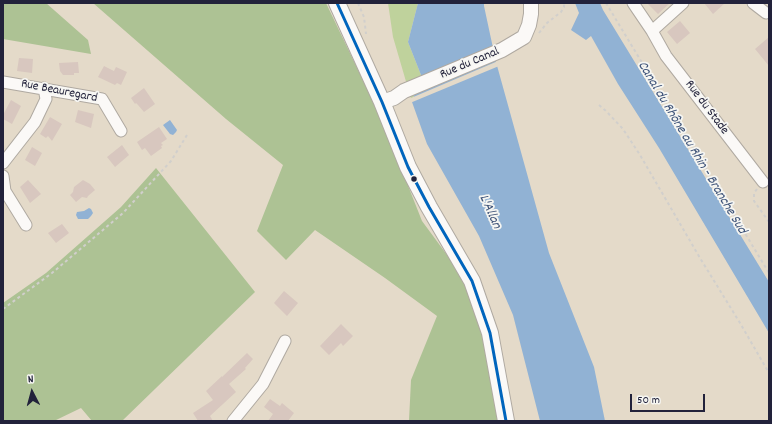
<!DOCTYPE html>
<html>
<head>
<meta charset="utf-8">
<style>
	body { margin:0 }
	#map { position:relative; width:772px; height:424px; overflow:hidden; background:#e4dac9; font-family:Dekko,sans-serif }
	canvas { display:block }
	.frame { position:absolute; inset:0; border:4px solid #22223b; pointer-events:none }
	.north { position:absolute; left:12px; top:372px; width:40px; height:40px; -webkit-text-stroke:3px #f6f6f2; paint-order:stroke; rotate:354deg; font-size:11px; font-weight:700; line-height:16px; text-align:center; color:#22223b }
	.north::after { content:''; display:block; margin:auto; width:14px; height:18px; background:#22223b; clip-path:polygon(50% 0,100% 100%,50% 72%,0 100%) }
	.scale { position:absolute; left:630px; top:394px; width:75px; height:18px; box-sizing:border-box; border:2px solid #22223b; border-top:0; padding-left:5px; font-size:12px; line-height:14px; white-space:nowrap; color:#22223b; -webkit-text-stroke:3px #f6f6f2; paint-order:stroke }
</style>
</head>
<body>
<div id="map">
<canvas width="772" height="424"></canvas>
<div class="frame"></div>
<div class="north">N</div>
<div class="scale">50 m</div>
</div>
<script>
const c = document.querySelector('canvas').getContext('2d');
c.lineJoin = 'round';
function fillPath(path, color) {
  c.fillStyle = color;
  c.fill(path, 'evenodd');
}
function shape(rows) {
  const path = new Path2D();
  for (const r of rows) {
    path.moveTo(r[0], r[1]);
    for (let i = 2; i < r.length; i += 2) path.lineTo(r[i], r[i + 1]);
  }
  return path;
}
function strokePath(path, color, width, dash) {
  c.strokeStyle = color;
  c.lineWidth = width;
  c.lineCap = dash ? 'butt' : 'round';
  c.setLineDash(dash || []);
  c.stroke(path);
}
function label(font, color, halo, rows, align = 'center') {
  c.font = font + ' Dekko,sans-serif';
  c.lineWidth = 3.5;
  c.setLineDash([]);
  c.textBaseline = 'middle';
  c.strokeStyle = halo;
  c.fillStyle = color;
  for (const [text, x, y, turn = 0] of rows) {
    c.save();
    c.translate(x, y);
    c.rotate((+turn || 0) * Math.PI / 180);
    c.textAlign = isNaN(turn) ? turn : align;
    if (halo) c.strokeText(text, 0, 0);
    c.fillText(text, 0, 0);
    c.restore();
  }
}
const green = shape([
	[388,3,418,3,408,42,421,75,412,102,393,37]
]);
const forest = shape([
	[3,3,46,3,88,40,91,54,3,39],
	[93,3,326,3,382,120,422,221,464,278,482,329,501,421,409,421,411,380,437,316,385,278,315,230,286,260,257,231,283,165,226,119],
	[156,168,255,292,122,421,92,421,81,408,54,421,3,421,3,303,46,273,121,207]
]);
const water = shape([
	[418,3,484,3,484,6,496,62,549,253,594,367,605,421,540,421,513,315,479,236,427,144,412,102,421,75,408,42],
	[575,3,600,3,603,10,769,282,769,333,659,148,618,84,591,36,586,40,571,30,579,13],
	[170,120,177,130,176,132,173,135,170,134,163,125],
	[89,208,91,209,93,213,91,216,88,219,78,219,76,215,77,212,84,211]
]);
const pier = shape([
	[498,61,499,66,410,103,411,98]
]);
const building = shape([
	[647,3,670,3,658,14],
	[704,3,725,3,713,14],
	[680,21,690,33,677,44,667,32],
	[769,37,769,66,755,49],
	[19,58,33,59,32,73,17,71],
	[78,62,79,73,74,73,74,75,63,75,60,71,59,63],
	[104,66,114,71,116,67,127,72,121,85,117,83,115,85,98,77],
	[144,88,155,104,144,112,138,105,136,103,135,104,131,98],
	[11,100,21,106,12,124,3,119,3,115],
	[78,110,94,114,91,128,75,122],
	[50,117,62,124,52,141,48,136,46,138,40,134],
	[159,127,167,139,161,143,163,145,161,146,162,148,151,156,145,148,142,150,137,142],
	[122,145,129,155,115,167,107,157],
	[32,147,42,153,35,166,25,160],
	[28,180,41,194,30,203,20,187],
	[83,180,90,184,95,190,88,196,87,198,82,197,76,202,70,195,73,192,74,187],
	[62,224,69,233,56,243,48,233],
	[284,291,298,303,287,316,274,303],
	[341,324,353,336,343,346,341,343,329,355,320,346],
	[247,353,253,359,245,368,246,369,229,384,236,392,210,416,213,421,198,421,193,413,213,400,206,391,222,376,222,377],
	[270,399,280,406,282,403,294,413,288,421,268,421,273,414,264,407]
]);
const path = shape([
	[358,3,364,17,366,34],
	[606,3,769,273],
	[539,33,547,23,561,12,564,7,564,3],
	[599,105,606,111,623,129,640,155,700,258,740,323,769,373],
	[757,189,754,193,754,201,769,222],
	[3,309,52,273,123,213,171,161,187,135]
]);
const minor = shape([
	[633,3,652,31,666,56,763,182],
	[753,3,766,13],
	[652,31,683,3],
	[3,82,102,99,121,131],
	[3,163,35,122,46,99,44,88],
	[3,176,5,191,26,225],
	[233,421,263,384,285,341]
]);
const tertiary = shape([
	[382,102,394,98,404,91,502,50,524,37,529,25,531,14,531,3]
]);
const secondary = shape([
	[337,3,382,102,408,167,429,207,472,281,490,333,506,421]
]);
const bus1 = shape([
	[337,3,382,102,408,167,429,207,472,281,490,333,506,421]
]);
const markers = [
	[414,179,3.5,"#22223b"]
];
const streetNames = [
	["Rue du Canal",470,64,-23],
	["Rue Beauregard",59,92,11],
	["Rue du Stade",706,108,53]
];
const waterNames = [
	["Canal du Rhône au Rhin - Branche Sud",691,148,59],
	["L'Allan",489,212,66]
];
fillPath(green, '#bfd29c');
fillPath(forest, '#adc294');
fillPath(water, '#91b2d4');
fillPath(pier, '#e4dac9');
fillPath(building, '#d8c7bf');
strokePath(minor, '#afa9a1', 13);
strokePath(tertiary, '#afa9a1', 16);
strokePath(secondary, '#afa9a1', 18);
strokePath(path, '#d1cfcc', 2, [3, 3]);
strokePath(minor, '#fbf9f7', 11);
strokePath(tertiary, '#fbf9f7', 14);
strokePath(secondary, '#fbf9f7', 16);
strokePath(bus1, '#0065bd', 3);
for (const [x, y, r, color] of markers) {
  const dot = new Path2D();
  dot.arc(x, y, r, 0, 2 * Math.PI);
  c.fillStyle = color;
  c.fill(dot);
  strokePath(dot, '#f6f6f2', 1.5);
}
label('13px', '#22223b', '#f6f6f2', streetNames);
label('italic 14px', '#40557a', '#f6f6f2', waterNames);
</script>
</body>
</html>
